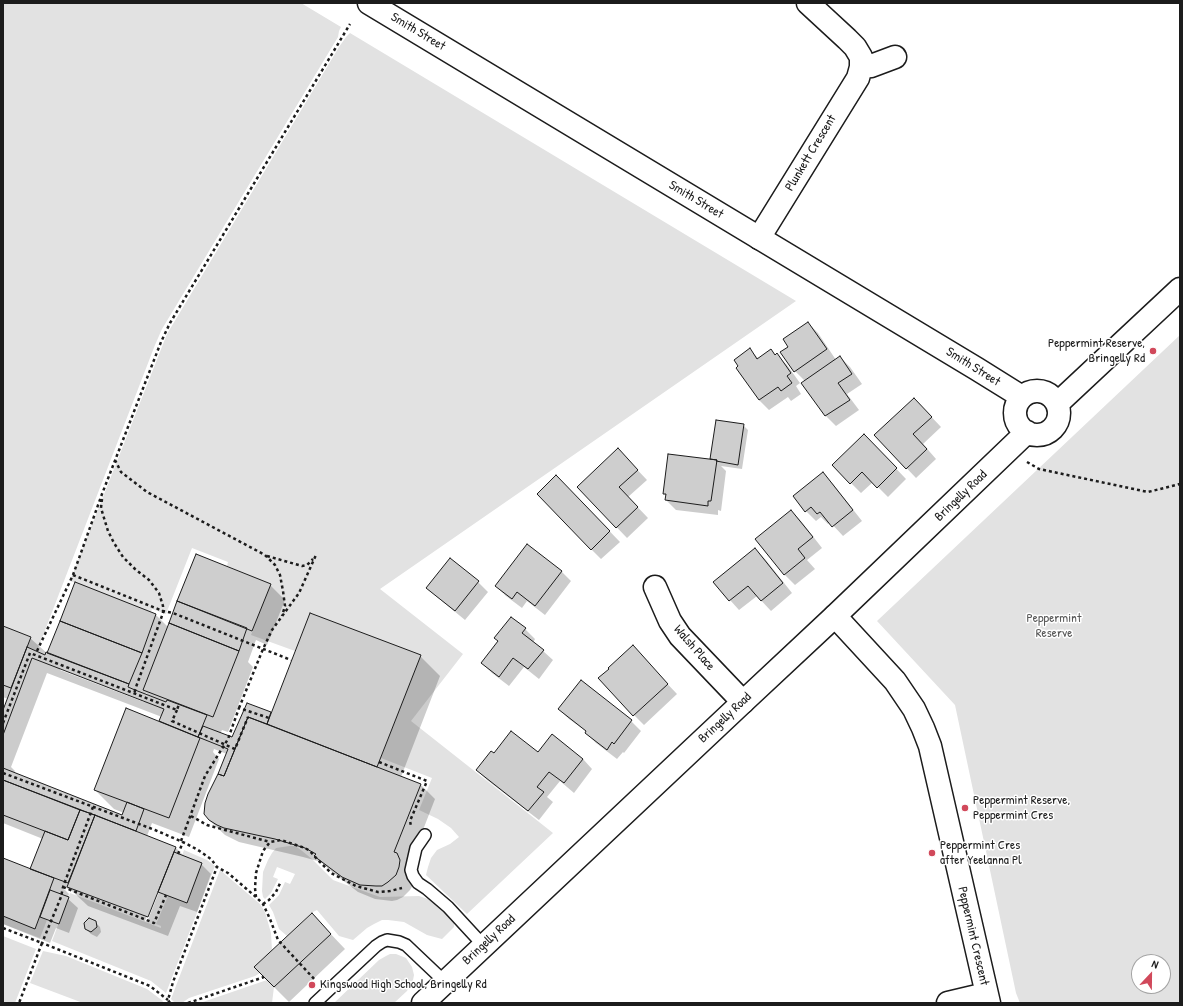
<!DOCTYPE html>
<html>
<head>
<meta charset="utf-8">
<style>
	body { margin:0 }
	#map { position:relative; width:1183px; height:1006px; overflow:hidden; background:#fff; font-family:"Patrick Hand",sans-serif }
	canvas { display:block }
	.frame { position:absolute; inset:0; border:4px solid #1c1c1c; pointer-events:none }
	.north { position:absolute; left:1131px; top:954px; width:40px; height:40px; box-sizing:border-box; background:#fff; border:1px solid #a4a4a4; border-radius:50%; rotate:22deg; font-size:11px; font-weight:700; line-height:16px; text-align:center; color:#1c1c1c }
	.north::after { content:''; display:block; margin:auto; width:14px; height:18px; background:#d1495b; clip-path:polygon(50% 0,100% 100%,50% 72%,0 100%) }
</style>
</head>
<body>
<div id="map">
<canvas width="1183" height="1006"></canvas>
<div class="frame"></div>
<div class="north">N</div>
</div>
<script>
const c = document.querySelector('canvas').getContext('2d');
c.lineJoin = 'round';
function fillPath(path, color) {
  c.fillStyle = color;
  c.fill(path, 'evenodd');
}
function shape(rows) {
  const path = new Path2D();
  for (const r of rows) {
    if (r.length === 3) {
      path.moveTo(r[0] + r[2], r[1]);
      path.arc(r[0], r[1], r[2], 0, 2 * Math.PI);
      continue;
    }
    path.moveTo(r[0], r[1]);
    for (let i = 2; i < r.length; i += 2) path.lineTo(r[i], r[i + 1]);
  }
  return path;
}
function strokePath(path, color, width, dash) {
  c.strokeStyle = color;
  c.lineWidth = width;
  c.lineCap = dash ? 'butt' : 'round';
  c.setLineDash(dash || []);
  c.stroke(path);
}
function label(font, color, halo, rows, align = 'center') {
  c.font = font + ' "Patrick Hand",sans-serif';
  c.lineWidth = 3;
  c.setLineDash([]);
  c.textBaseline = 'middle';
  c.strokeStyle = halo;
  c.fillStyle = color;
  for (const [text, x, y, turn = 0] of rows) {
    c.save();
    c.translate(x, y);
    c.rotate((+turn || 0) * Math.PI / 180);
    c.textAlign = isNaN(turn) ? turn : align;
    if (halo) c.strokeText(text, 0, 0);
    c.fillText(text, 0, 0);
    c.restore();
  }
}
const green = shape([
	[3,3,301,3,341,27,339,31,338,37,162,329,155,345,37,651,27,647,31,637,3,626],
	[350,33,796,301,380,589,463,654,411,721,553,833,467,914,426,875,428,867,431,858,437,850,450,844,459,837,451,828,438,819,419,810,432,778,381,758,420,655,310,613,295,651,251,635,270,584,227,566,228,562,192,548,166,614,152,609,151,612,70,581,167,334,339,47,346,37],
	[1180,335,1180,1003,1020,1003,1016,993,955,705,877,621],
	[1139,962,1163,962,1163,986,1139,986],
	[289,846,295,846,301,850,312,859,333,880,341,883,380,897,419,896,437,902,454,919,454,927,442,939,427,935,404,922,388,920,382,920,374,924,367,928,353,940,339,936,317,910,311,913,287,936,279,929,273,912,269,905,279,895,285,882,290,884,295,874,277,867,273,877,278,879,271,893,265,899,263,897,262,891,263,872,268,860,272,853,276,848],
	[184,850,207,860,215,866,166,993,151,981,52,941,70,893,161,928,161,926,156,924,168,896],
	[220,870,260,904,265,912,271,933,272,950,254,967,260,973,255,976,189,998,182,1003,175,1003,171,999],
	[3,916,35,928,40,917,47,920,40,938,3,924],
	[3,936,36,949,15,1003,3,1003],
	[43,951,66,956,147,989,163,1001,162,1003,83,1003,30,983],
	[390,954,396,954,406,958,412,967,414,975,413,980,407,991,394,1003,334,1003,379,960,386,956],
	[267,980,274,987,272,1003,200,1003]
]);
const shadow = shape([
	[808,323,818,333,836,360,840,357,850,367,862,384,847,394,859,410,836,426,826,416,803,383,805,381,795,371,790,347],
	[750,350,759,359,770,350,776,356,777,355,787,365,800,383,796,386,801,394,791,401,788,397,769,410,759,400],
	[924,409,941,427,923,444,936,459,916,478,875,435],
	[717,421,743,425,748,430,742,469,721,466,726,471,721,511,718,510,718,515,676,510,666,500,666,496,664,494,711,460],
	[864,435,906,479,888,497,873,482,861,493,851,483],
	[628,460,647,480,628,497,648,518,627,538,578,487],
	[823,474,833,484,862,521,843,536,830,522,828,524,821,517,816,521,806,511],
	[566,486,620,542,601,559,591,549],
	[791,511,801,521,822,548,807,560,815,569,795,585,785,575,756,539],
	[755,549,765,559,792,593,771,611,757,596,739,610,730,600],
	[450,559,478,582,488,592,465,620,437,597,427,588],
	[561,571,571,581,545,615,527,601,522,608,506,596,496,586],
	[75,583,156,615,168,627,270,585,285,600,267,645,256,640,248,662,253,667,228,732,222,730,220,734,233,739,247,704,271,714,420,656,440,676,401,777,420,784,435,799,409,866,414,883,410,890,403,897,397,900,392,901,375,899,358,892,331,871,321,862,303,857,239,842,225,835,209,820,227,754,214,749,213,752,219,759,189,837,152,823,147,836,176,848,186,858,201,864,211,874,197,912,180,906,168,936,88,906,71,890,61,886,69,894,67,898,78,908,69,933,56,928,50,943,3,924,3,859,35,871,43,839,3,823,3,712,8,699,3,697,3,627,30,638,48,654],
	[60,668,145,700,144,702,60,670],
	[47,673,162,717,159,723,95,790,114,809,124,813,123,816,14,773,15,771,11,767],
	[146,693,151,698,145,695],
	[171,857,173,857,147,922,145,921],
	[511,618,525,629,535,639,533,643,543,651,553,660,539,679,524,667,509,686,492,673,482,663,499,641],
	[642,657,677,694,644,725,634,715],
	[581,682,631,721,641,731,624,753,623,752,617,759,596,743,586,733,587,732,569,719,559,709],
	[494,755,583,759,592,769,574,793,560,781,547,797,553,802,539,820,487,780,477,770],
	[95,922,100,927,101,932,97,937,91,934,86,929],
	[326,929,345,949,289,1002,274,987]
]);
const building = shape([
	[808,322,827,349,794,372,780,352,788,347,783,339,808,322],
	[750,348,757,359,771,349,775,355,777,353,791,373,787,376,792,383,781,391,778,387,759,400,736,368,738,366,734,360,750,348],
	[840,356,852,374,838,383,850,400,825,416,801,383,840,356],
	[914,398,932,417,913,434,927,449,906,469,874,435,914,398],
	[716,420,744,424,738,465,716,461,717,460,710,459,716,420],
	[864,434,897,468,877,488,862,472,850,484,832,465,864,434],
	[618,448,638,470,619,487,638,507,616,528,577,487,618,448],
	[668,454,717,460,711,501,708,501,708,506,665,500,666,494,663,494,668,454],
	[823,472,853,510,832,527,820,512,817,514,811,507,805,512,793,496,823,472],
	[556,475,610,531,591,550,537,494,556,475],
	[791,510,813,537,798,549,805,558,784,575,755,539,791,510],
	[527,544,562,571,535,606,517,592,512,599,495,586,527,544],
	[755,548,783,583,761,601,748,586,729,601,713,582,755,548],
	[196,554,271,584,252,631,177,601,196,554],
	[450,558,479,581,455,611,426,588,450,558],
	[75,582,156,614,142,653,60,621,75,582],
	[177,601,247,628,239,651,169,623,177,601],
	[310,613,421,655,377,767,267,724,310,613],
	[511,617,526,628,522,633,544,650,528,669,513,658,499,677,481,663,498,641,494,638,511,617],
	[60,621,142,653,129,684,47,653,60,621],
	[169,623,239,651,213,717,143,690,169,623],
	[3,626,31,637,11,688,3,685,3,626],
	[633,645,668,684,633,716,598,678,609,669,608,668,633,645],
	[27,647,45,655,46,652,129,684,128,687,135,690,166,702,167,700,207,715,198,737,159,721,164,709,32,658,3,735,3,710,27,647],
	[581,680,632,720,614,744,612,742,607,750,585,733,586,731,558,709,581,680],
	[247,703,271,712,267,724,248,717,224,776,218,774,228,749,198,737,203,726,232,737,247,703],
	[126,708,200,738,169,818,94,790,126,708],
	[248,717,421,784,394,852,397,853,400,860,399,867,396,875,388,882,382,886,376,886,360,885,342,877,314,856,316,854,305,848,275,839,224,828,217,825,209,820,204,814,205,803,208,794,218,774,224,776,248,717],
	[511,731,538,752,552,734,583,759,564,783,549,772,537,787,544,792,528,811,476,770,491,751,494,753,511,731],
	[3,768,122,815,127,802,144,809,136,831,3,780,3,768],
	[3,780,80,810,68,840,3,815,3,780],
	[80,810,95,815,68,883,30,869,45,831,68,840,80,810],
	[95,815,176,847,148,917,67,887,95,815],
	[174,852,202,863,187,903,158,892,174,852],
	[3,858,54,878,35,929,3,916,3,858],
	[50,890,69,897,59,924,40,917,50,890],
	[312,913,331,934,274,987,254,967,312,913],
	[89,918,96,921,97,927,91,932,85,929,84,923,89,918]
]);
const path = shape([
	[115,460,121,472,147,492,265,555,275,565,280,575,283,591,285,606,282,616],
	[1027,462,1039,469,1148,492,1180,484],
	[102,499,101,508,104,518,108,531,114,543,123,557,135,569,149,580,159,593,163,606,163,613,136,687,134,694],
	[267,556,302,566,307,565,313,559],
	[73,575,163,611,173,613,291,660],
	[37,651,73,575,102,494,161,342,170,323,350,24],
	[239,708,263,649,272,630,299,593,316,555],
	[177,710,172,721,235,749,248,717],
	[3,723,30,653,177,710,179,704],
	[379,762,427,781,410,821,411,826],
	[3,773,155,830,185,843,198,850,211,859,217,867,228,873,256,897,263,904,270,919,278,940,316,981],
	[93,807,63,887,61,897,42,943,150,986,168,1000],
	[191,816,207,825,214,827,270,842],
	[181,841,205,776,228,739,239,708,269,718],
	[178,854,183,842],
	[63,887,154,923,166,895],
	[256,897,255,888,256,873,263,851,270,842,281,840,305,848,310,851,317,859,331,873,356,886,378,892,390,891,402,888],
	[263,904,269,900,276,892,281,881],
	[3,928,42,943,19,1003],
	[170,1003,168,1000,173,982,217,867],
	[188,1003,264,977]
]);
const lane = shape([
	[425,835,416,848,411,870,413,876,418,883,427,889,448,907,484,946],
	[315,1003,376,946,382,942,387,940,399,942,406,945,445,982]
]);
const street = shape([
	[861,67,871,66,895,57],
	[759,238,858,78,861,67,861,57,855,47,847,39,808,3],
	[655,587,670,621,680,636,743,702],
	[835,616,895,681,914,709,923,728,930,746,989,1003],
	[948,1003,986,994]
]);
const secondary = shape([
	[369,3,977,369,1022,397],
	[1037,413,22],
	[1057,404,1180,289],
	[423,1003,743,702,835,616,1027,432]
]);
const markers = [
	[1153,351,4,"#d1495b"],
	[965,808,4,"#d1495b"],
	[932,853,4,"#d1495b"],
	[312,985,4,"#d1495b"]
];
const streetNames = [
	["Smith Street",418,32,31],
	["Plunkett Crescent",811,153,-59],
	["Smith Street",696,200,31],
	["Smith Street",973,367,32],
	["Bringelly Road",961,496,-44],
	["Walsh Place",694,648,49],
	["Bringelly Road",725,718,-43],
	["Peppermint Crescent",973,936,77],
	["Bringelly Road",489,940,-43]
];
const poiNames = [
	["Peppermint Reserve,",1145,344,"right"],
	["Bringelly Rd",1145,359,"right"],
	["Peppermint Reserve,",973,801],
	["Peppermint Cres",973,816],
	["Peppermint Cres",940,846],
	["after Yeelanna Pl",940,861],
	["Kingswood High School, Bringelly Rd",320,985]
];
const parkNames = [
	["Peppermint",1054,619],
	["Reserve",1054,634]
];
fillPath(green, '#e2e2e2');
fillPath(shadow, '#0003');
fillPath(building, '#cecece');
strokePath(building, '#1c1c1c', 1);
strokePath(lane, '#1c1c1c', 14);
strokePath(street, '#1c1c1c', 25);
strokePath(secondary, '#1c1c1c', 25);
strokePath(path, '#1c1c1c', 2.5, [3, 3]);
strokePath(lane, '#fff', 11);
strokePath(street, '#fff', 22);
strokePath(secondary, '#fff', 22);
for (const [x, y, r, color] of markers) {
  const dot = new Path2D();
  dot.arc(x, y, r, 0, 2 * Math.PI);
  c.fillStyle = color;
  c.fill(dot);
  strokePath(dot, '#fff', 1.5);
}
label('13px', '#1c1c1c', '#fff', streetNames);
label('13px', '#1c1c1c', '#fff', poiNames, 'left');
label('13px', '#575757', '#fff', parkNames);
</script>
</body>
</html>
